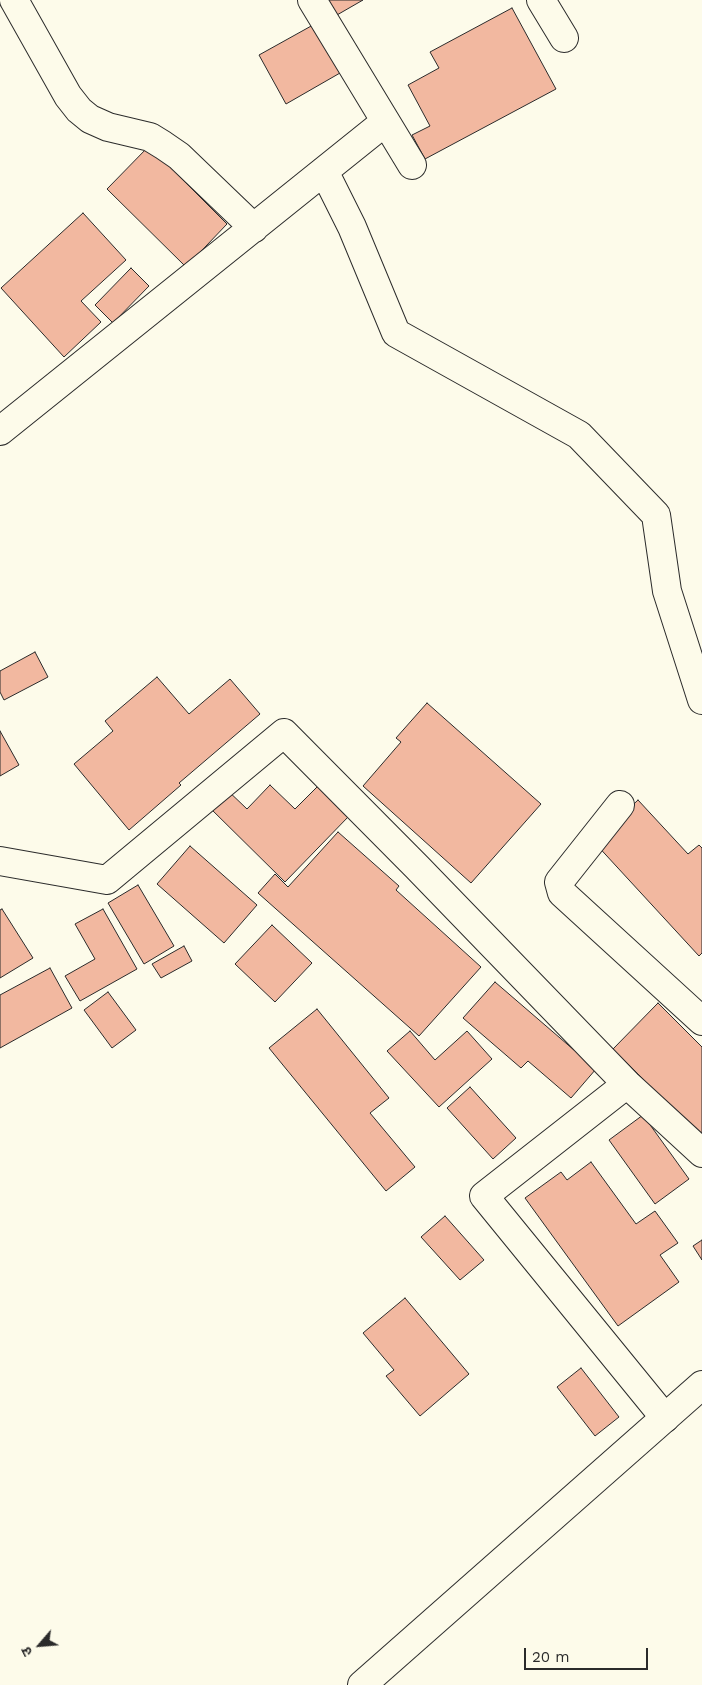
<!DOCTYPE html>
<html>
<head>
<meta charset="utf-8">
<style>
	body { margin:0 }
	#map { position:relative; width:702px; height:1685px; overflow:hidden; background:#fdfbea; font-family:"Work Sans","Noto Sans Devanagari",sans-serif }
	canvas { display:block }
	.north { position:absolute; left:15px; top:1620px; width:50px; height:50px; -webkit-text-stroke:4px #fdfbea; paint-order:stroke; rotate:243deg; font-size:14px; font-weight:700; line-height:20px; text-align:center; color:#2b2b2b }
	.north::after { content:''; display:block; margin:auto; width:18px; height:22px; background:#2b2b2b; clip-path:polygon(50% 0,100% 100%,50% 72%,0 100%) }
	.scale { position:absolute; left:524px; top:1648px; width:124px; height:22px; box-sizing:border-box; border:2px solid #2b2b2b; border-top:0; padding-left:6px; font-size:15px; line-height:18px; white-space:nowrap; color:#2b2b2b; -webkit-text-stroke:4px #fdfbea; paint-order:stroke }
</style>
</head>
<body>
<div id="map">
<canvas width="702" height="1685"></canvas>
<div class="north">उ</div>
<div class="scale">20 m</div>
</div>
<script>
const c = document.querySelector('canvas').getContext('2d');
c.lineJoin = 'round';
function fillPath(path, color) {
  c.fillStyle = color;
  c.fill(path, 'evenodd');
}
function shape(rows) {
  const path = new Path2D();
  for (const r of rows) {
    path.moveTo(r[0], r[1]);
    for (let i = 2; i < r.length; i += 2) path.lineTo(r[i], r[i + 1]);
  }
  return path;
}
function strokePath(path, color, width, dash) {
  c.strokeStyle = color;
  c.lineWidth = width;
  c.lineCap = dash ? 'butt' : 'round';
  c.setLineDash(dash || []);
  c.stroke(path);
}
const building = shape([
	[320,0,363,0,330,19,320,0],
	[512,8,556,89,425,159,412,135,430,126,408,85,439,68,430,52,512,8],
	[313,25,340,73,286,104,259,55,313,25],
	[149,146,227,224,186,267,107,189,149,146],
	[83,213,126,260,81,301,101,322,64,357,1,288,83,213],
	[131,268,149,286,113,323,95,305,131,268],
	[35,652,48,677,4,700,0,692,0,671,35,652],
	[157,677,189,714,230,679,260,714,179,783,181,785,129,830,74,764,113,731,105,721,157,677],
	[427,703,541,804,471,883,363,786,401,742,396,738,427,703],
	[0,731,19,765,0,776,0,731],
	[270,785,295,809,318,786,349,816,285,882,207,805,224,787,247,809,270,785],
	[638,800,688,854,699,845,702,848,702,953,699,956,594,842,638,800],
	[338,832,399,886,396,890,481,967,419,1036,258,893,275,874,288,887,338,832],
	[190,846,257,905,224,943,157,884,190,846],
	[138,885,174,946,144,964,108,903,138,885],
	[2,909,33,958,0,978,0,910,2,909],
	[103,909,137,969,80,1001,65,976,95,959,75,924,103,909],
	[272,925,312,963,275,1002,235,964,272,925],
	[184,946,192,961,161,978,152,964,184,946],
	[50,968,72,1008,0,1048,0,995,50,968],
	[495,982,596,1069,571,1098,528,1061,521,1068,463,1018,495,982],
	[108,992,136,1030,112,1048,84,1010,108,992],
	[658,1003,702,1047,702,1138,613,1049,658,1003],
	[317,1009,389,1098,370,1113,415,1167,386,1191,269,1048,317,1009],
	[410,1031,435,1060,467,1031,492,1059,439,1107,387,1051,410,1031],
	[470,1087,516,1138,493,1159,447,1108,470,1087],
	[643,1115,689,1179,655,1204,609,1140,643,1115],
	[591,1162,636,1224,655,1211,678,1243,660,1255,679,1282,618,1326,525,1198,561,1172,567,1180,591,1162],
	[445,1216,484,1260,460,1280,421,1237,445,1216],
	[702,1240,702,1260,693,1246,702,1240],
	[405,1298,469,1374,420,1416,386,1376,394,1370,363,1333,405,1298],
	[581,1368,619,1417,595,1436,557,1387,581,1368]
]);
const street = shape([
	[14,0,68,96,79,110,90,119,108,127,150,137,163,145,179,156,254,228],
	[312,0,412,165],
	[541,0,564,38],
	[324,171,352,227,396,333,579,435,656,515,667,591,702,700],
	[0,431,385,122],
	[620,805,559,882,562,893,702,1021],
	[0,861,107,880,284,733,417,867,627,1084,702,1153],
	[627,1084,484,1196,665,1418]
]);
const secondary = shape([
	[362,1685,702,1385]
]);
fillPath(building, '#f2b8a0');
strokePath(building, '#2b2b2b', 1);
strokePath(street, '#2b2b2b', 30);
strokePath(secondary, '#2b2b2b', 30);
strokePath(street, '#fdfbea', 28);
strokePath(secondary, '#fdfbea', 28);
</script>
</body>
</html>
